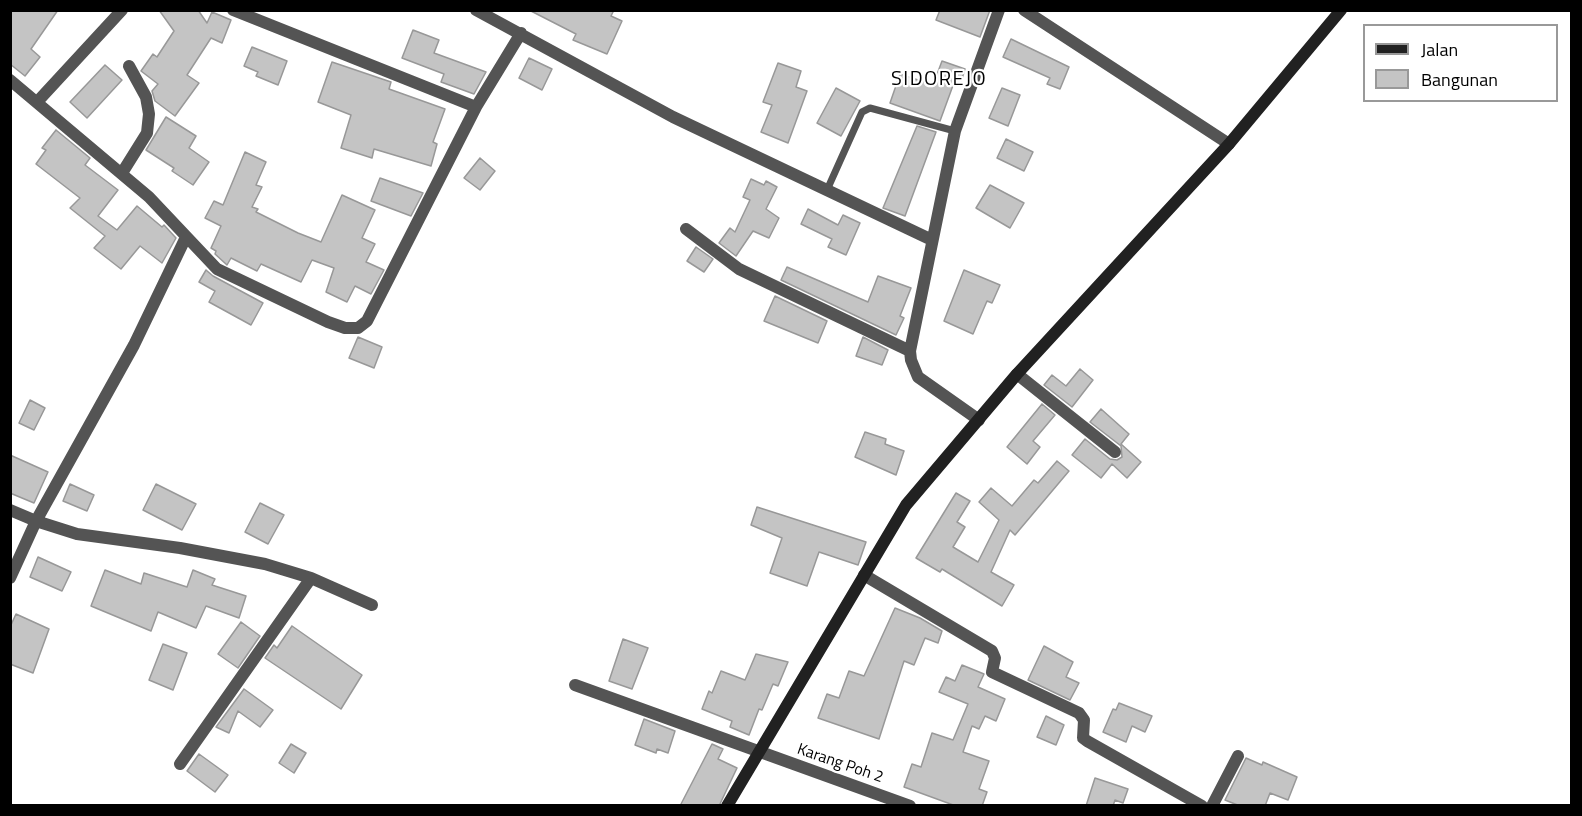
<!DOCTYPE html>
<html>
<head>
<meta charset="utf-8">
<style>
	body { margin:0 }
	#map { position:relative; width:1582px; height:816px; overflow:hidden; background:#fff; font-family:"Titillium Web",sans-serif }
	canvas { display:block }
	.frame { position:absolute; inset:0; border:12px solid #000; pointer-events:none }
	.legend { position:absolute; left:1363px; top:24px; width:195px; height:78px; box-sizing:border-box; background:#fff; border:2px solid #999; margin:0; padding:8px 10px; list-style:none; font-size:18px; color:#000 }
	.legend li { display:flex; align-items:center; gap:12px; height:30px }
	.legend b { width:30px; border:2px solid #999 }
</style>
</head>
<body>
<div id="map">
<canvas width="1582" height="816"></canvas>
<div class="frame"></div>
<ul class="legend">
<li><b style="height:8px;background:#212121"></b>Jalan</li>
<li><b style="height:16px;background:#c4c4c4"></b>Bangunan</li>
</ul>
</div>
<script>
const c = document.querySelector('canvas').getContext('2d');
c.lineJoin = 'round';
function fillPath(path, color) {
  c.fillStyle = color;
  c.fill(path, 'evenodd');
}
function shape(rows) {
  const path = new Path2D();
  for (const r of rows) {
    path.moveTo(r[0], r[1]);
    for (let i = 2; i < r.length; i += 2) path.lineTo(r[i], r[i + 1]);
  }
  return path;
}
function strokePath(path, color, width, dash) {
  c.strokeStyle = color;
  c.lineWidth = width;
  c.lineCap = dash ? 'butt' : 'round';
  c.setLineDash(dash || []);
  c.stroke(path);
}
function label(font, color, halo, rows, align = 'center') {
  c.font = font + ' "Titillium Web",sans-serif';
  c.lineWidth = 4.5;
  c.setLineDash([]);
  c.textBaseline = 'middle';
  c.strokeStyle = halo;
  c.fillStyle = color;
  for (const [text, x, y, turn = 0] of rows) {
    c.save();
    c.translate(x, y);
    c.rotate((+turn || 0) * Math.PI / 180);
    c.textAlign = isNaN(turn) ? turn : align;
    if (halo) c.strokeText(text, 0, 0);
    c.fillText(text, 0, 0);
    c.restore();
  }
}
const building = shape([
	[10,10,58,10,31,49,40,57,25,76,10,64,10,10],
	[159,10,198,10,207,23,212,12,231,20,222,43,211,38,187,75,199,83,175,116,155,101,152,91,158,84,141,71,153,54,157,57,174,31,159,10],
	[529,10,614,10,611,16,622,21,607,54,573,40,576,34,529,10],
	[940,10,990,10,980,37,936,20,940,10],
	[413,30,439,40,434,53,486,72,474,94,441,82,444,74,402,58,413,30],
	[1011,39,1069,67,1060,89,1047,84,1050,78,1003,57,1011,39],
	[252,47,287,61,278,85,256,76,258,72,244,66,252,47],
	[529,58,552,69,542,90,519,78,529,58],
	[942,61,965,69,961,82,955,80,940,121,890,103,900,74,933,85,942,61],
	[332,62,391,82,389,89,445,109,433,142,437,144,431,166,374,149,372,158,341,148,351,115,318,102,332,62],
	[778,63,801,71,796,87,807,91,788,143,761,132,772,105,763,102,778,63],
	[105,65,122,80,87,118,70,102,105,65],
	[836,88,860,101,841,136,817,123,836,88],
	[1002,88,1020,95,1008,126,989,118,1002,88],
	[166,117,196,136,189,148,209,162,193,185,172,171,174,168,146,150,166,117],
	[917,126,936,132,905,216,883,208,917,126],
	[56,130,90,158,85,165,118,190,98,216,117,230,137,206,162,227,164,225,176,238,162,263,140,246,121,269,94,248,105,236,70,208,80,198,36,164,46,150,42,148,56,130],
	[1006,139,1033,152,1024,171,997,158,1006,139],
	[245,152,266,162,256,185,262,187,252,207,258,209,256,212,298,233,321,242,342,195,375,210,362,238,375,244,366,262,384,270,371,294,355,286,347,302,326,292,334,268,312,260,301,282,261,264,257,271,231,258,227,265,215,254,216,251,211,248,221,226,205,218,214,201,223,205,245,152],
	[480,158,495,171,480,190,464,178,480,158],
	[380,178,423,193,411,216,371,201,380,178],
	[751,179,764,185,766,181,777,187,766,209,779,218,769,238,753,231,736,256,719,243,730,228,735,232,750,200,743,197,751,179],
	[990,185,1024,203,1010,228,976,208,990,185],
	[808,209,838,225,843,215,860,223,846,255,828,247,832,239,801,224,808,209],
	[696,247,713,259,704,272,687,261,696,247],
	[787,267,868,302,878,276,911,288,900,316,904,318,896,335,781,280,787,267],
	[206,270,213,276,263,303,251,325,209,302,215,291,199,282,206,270],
	[964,270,1000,285,992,303,987,301,973,334,944,321,964,270],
	[775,296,827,321,818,343,764,321,775,296],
	[358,337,382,347,374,368,349,358,358,337],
	[863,337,888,350,882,365,856,356,863,337],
	[1080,369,1093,380,1072,407,1044,385,1052,375,1066,386,1080,369],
	[30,400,45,408,34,430,19,423,30,400],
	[1042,404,1055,415,1033,441,1040,447,1027,464,1007,447,1042,404],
	[1101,409,1129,434,1121,444,1141,462,1127,478,1112,464,1101,478,1072,455,1085,439,1110,459,1117,460,1122,457,1121,446,1090,422,1101,409],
	[865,432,886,439,885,444,904,451,896,475,855,457,865,432],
	[10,455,48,472,34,503,10,493,10,455],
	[1057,461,1069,471,1015,535,1010,530,991,572,1014,585,1002,606,942,569,940,572,916,558,956,493,970,501,957,522,965,527,953,547,978,562,999,520,979,502,991,488,1012,506,1034,480,1038,483,1057,461],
	[70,484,94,495,87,511,63,501,70,484],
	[156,484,196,504,182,530,143,510,156,484],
	[260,503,284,515,268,544,245,532,260,503],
	[757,507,866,542,858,565,819,552,807,586,770,573,782,538,751,525,757,507],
	[38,557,71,572,62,591,30,577,38,557],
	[105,570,141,584,144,573,187,587,193,570,215,579,212,585,246,596,239,618,206,606,196,628,158,612,151,631,91,606,105,570],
	[895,608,920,618,942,631,938,643,925,638,914,665,904,661,879,739,818,718,827,694,839,698,849,671,864,676,895,608],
	[16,614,49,629,33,673,10,664,10,627,16,614],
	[241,622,260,636,238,668,218,654,241,622],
	[292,626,362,675,341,709,265,658,274,645,277,648,292,626],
	[623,639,648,648,632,689,609,681,623,639],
	[163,644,187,653,173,690,149,680,163,644],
	[1044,646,1073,662,1066,677,1079,683,1070,700,1028,680,1044,646],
	[756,654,788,662,778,686,773,684,762,710,759,709,749,735,730,727,732,721,702,709,709,691,712,693,721,671,745,680,756,654],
	[962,665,984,674,978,687,1005,699,996,721,985,716,979,729,972,726,963,752,989,761,979,789,987,792,982,806,956,806,904,787,912,764,921,767,932,733,953,740,968,704,939,692,946,677,955,681,962,665],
	[244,689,273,710,260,727,238,711,229,733,216,727,244,689],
	[1119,703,1152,716,1145,732,1132,726,1126,742,1103,732,1113,709,1116,710,1119,703],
	[1046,716,1064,725,1056,745,1037,737,1046,716],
	[644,719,675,731,668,753,657,749,656,753,635,745,644,719],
	[291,744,306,753,294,773,279,763,291,744],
	[712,744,723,749,718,759,737,768,719,806,680,806,712,744],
	[199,754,228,775,215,792,187,771,199,754],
	[1246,758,1262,765,1263,762,1297,777,1288,800,1270,793,1265,806,1240,806,1225,800,1246,758],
	[1095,778,1128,789,1123,803,1115,800,1113,806,1086,806,1095,778]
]);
const service = shape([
	[827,190,862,112,870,108,955,131]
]);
const minor = shape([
	[233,10,476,107],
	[476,10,673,117,932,240],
	[1024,10,1229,144],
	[10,80,149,197,217,269,328,322,345,328,358,328,367,321,476,107,521,33],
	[38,101,122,10],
	[122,173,147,133,149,114,146,97,129,66],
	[686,229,739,269,910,351],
	[1017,374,1115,452],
	[979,420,918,377,911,360,910,351,955,131,999,10],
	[10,510,36,521,77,534,180,548,265,564,311,578,372,605],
	[864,575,992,651,995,658,992,672,1079,713,1084,720,1083,738,1087,741,1202,806],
	[10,578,36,521,134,345,186,237],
	[575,685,910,806],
	[180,764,311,578],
	[1212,806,1238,756]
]);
const secondary = shape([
	[727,806,906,505,1017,374,1229,144,1341,10]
]);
const streetNames = [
	["Karang Poh 2",840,764,19]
];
const quarterNames = [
	["SIDOREJO",939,80]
];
fillPath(building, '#c4c4c4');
strokePath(building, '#989898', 1.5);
strokePath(service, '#545454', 7);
strokePath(minor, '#545454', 12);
strokePath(secondary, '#212121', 12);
label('16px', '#000', '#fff', streetNames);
c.letterSpacing = '1.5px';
label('20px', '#000', '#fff', quarterNames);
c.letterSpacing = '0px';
</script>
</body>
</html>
